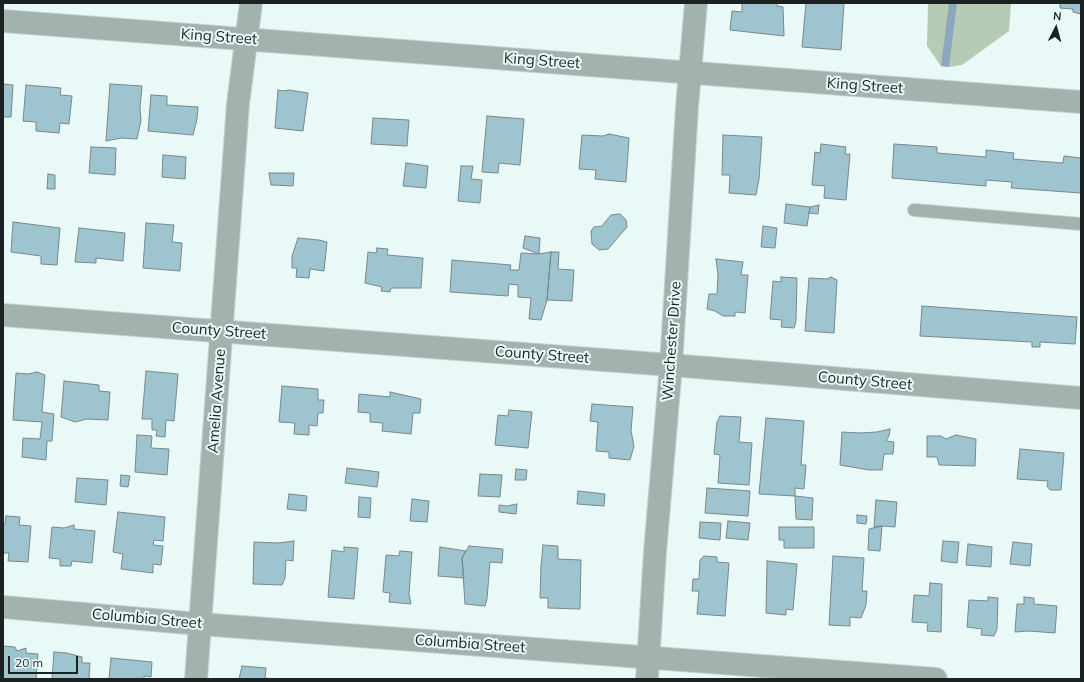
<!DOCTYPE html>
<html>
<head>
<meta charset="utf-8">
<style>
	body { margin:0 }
	#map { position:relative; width:1084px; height:682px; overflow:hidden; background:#e9f9f8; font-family:Mulish,sans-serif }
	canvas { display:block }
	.frame { position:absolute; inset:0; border:4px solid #1c2222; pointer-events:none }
	.north { position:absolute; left:1036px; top:8px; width:40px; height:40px; -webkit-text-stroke:3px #e9f9f8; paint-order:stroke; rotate:6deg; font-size:11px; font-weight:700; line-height:16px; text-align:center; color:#1c2222 }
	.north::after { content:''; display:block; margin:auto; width:14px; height:18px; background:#1c2222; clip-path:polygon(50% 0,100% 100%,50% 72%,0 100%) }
	.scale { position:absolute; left:8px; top:656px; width:70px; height:18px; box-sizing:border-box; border:2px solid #1c2222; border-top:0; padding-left:5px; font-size:12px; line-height:14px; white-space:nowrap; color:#1c2222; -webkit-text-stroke:3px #e9f9f8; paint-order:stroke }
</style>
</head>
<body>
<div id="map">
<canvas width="1084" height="682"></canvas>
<div class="frame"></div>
<div class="north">N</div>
<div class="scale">20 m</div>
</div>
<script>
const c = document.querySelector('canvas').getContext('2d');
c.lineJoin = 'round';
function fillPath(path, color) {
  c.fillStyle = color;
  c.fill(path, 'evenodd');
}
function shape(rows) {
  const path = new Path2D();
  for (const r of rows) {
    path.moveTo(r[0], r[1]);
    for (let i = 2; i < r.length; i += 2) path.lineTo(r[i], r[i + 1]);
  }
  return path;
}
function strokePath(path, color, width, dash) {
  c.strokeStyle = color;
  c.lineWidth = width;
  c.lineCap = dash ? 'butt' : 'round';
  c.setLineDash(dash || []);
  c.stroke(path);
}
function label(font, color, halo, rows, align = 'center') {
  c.font = font + ' Mulish,sans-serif';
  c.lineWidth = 4;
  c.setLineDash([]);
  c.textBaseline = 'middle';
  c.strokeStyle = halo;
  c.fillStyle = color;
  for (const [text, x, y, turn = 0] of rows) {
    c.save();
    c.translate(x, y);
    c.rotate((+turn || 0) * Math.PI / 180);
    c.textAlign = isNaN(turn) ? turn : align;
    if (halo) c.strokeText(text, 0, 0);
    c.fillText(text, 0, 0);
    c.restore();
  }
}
const green = shape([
	[928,3,1011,3,1009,31,962,65,949,67,941,66,927,46]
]);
const water = shape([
	[949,3,957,3,949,67,941,66]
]);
const building = shape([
	[742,3,777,3,777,6,783,7,784,36,730,30,732,11,742,12,742,3],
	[806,3,844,3,841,50,802,47,806,3],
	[1060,3,1081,3,1081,14,1073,12,1073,9,1060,8,1060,3],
	[3,84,13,85,11,117,3,117,3,84],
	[110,84,142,86,140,108,141,121,137,139,121,138,106,141,110,84],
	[26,85,61,88,60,95,72,96,69,124,60,123,59,133,36,131,36,122,23,121,26,85],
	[278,90,283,91,289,90,308,93,303,131,275,128,278,90],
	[151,95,167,96,167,105,198,107,197,119,193,135,148,131,151,95],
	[487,116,524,119,520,165,499,163,498,173,482,172,487,116],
	[373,118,409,120,407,146,371,144,373,118],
	[609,134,629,138,626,182,595,179,596,170,579,169,582,135,603,136,609,134],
	[723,135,762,137,759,179,756,195,729,193,730,175,722,175,723,135],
	[821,144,846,147,845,154,850,154,846,200,824,198,825,186,812,185,815,152,820,153,821,144],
	[894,144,937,147,937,153,986,157,986,150,1014,153,1013,159,1063,163,1064,156,1081,158,1081,193,1011,188,1012,182,986,180,986,186,892,178,894,144],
	[91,147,116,148,115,175,89,173,91,147],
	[163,155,186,157,185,179,162,177,163,155],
	[406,163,428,166,426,188,403,186,406,163],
	[461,166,473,166,471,179,482,180,480,203,458,201,461,166],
	[269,173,294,173,293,186,271,185,269,173],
	[48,174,55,175,55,189,47,189,48,174],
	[786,204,810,207,807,226,784,223,786,204],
	[819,205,818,214,809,213,810,207,819,205],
	[620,214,626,220,627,227,608,249,599,250,592,244,591,231,594,227,602,226,611,215,620,214],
	[13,222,60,228,57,265,41,264,41,256,11,252,13,222],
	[146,223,174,225,172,242,182,243,180,271,143,268,146,223],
	[763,226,777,228,775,248,761,247,763,226],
	[79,228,125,233,123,261,96,258,96,263,75,262,79,228],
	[525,236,540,238,539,254,523,248,525,236],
	[298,238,319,240,327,242,324,271,310,269,309,278,296,277,297,268,292,268,292,256,298,238],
	[377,248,388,249,387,255,423,258,421,288,391,288,390,292,381,291,382,287,365,283,368,252,376,253,377,248],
	[551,252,547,300,541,320,529,319,531,298,518,297,518,285,509,284,508,296,450,292,452,260,511,265,510,270,519,270,521,253,539,254,551,252],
	[551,252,559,252,558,269,574,270,572,301,547,300,551,252],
	[716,259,743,262,741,275,748,275,745,313,735,312,735,316,723,316,715,311,707,309,709,294,717,294,718,275,716,259],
	[781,277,797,278,796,321,794,328,781,327,782,320,770,319,773,281,781,282,781,277],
	[831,277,837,280,834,333,805,331,809,278,827,279,831,277],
	[922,306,1077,317,1075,344,1040,342,1040,347,1032,347,1032,342,920,336,922,306],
	[146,371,178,374,174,421,166,420,165,437,156,436,157,430,152,430,152,419,142,419,146,371],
	[37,372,45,375,42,412,54,414,52,441,47,441,46,460,22,457,23,438,40,439,42,422,13,420,16,373,28,374,37,372],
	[64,381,99,385,99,391,110,392,108,420,87,419,75,422,61,417,64,381],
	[282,386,318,389,318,400,324,400,323,413,318,413,317,426,309,425,309,435,294,434,295,423,279,422,282,386],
	[390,392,421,399,420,413,413,413,411,434,382,431,383,423,370,422,370,413,358,412,359,394,390,397,390,392],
	[592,404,633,407,631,431,634,446,630,460,609,458,609,452,596,451,598,422,590,421,592,404],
	[509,410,532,412,528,448,495,445,498,415,508,416,509,410],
	[720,416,741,417,739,442,752,443,749,485,718,483,720,455,714,454,717,422,720,416],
	[766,418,804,421,801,465,806,465,804,489,795,488,795,496,759,494,766,418],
	[890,429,889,436,886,441,894,442,893,454,884,454,882,470,869,470,840,465,842,432,860,433,877,432,890,429],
	[137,435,152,436,151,448,169,449,167,475,135,472,137,435],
	[956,435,976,439,975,466,939,465,937,457,927,457,927,436,941,436,946,439,956,435],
	[1020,449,1064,453,1061,490,1050,490,1047,486,1048,481,1017,479,1020,449],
	[347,468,379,472,377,487,345,483,347,468],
	[516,469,527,470,526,480,515,480,516,469],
	[480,474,502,475,500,497,478,496,480,474],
	[121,475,130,476,128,487,120,486,121,475],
	[77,478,108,480,106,505,75,502,77,478],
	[707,488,750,491,748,516,705,513,707,488],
	[578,491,605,494,604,506,577,504,578,491],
	[289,494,307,496,306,511,287,509,289,494],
	[795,496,813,498,812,520,796,519,795,496],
	[359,497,371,498,370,518,358,517,359,497],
	[412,499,429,501,427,522,410,521,412,499],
	[876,500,897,502,895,527,882,526,874,527,876,500],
	[517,504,516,514,499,512,499,505,507,506,517,504],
	[118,512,165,517,163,541,154,540,153,545,163,546,161,565,153,564,153,573,121,569,123,554,113,552,118,512],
	[857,515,867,516,866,524,857,523,857,515],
	[6,516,20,517,19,525,31,526,28,562,8,561,9,553,3,553,3,523,5,524,6,516],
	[728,521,750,523,748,540,726,538,728,521],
	[700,522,721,523,720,540,699,538,700,522],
	[74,525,74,529,95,531,92,563,72,561,71,566,60,566,60,559,49,558,52,527,64,528,74,525],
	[882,526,880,551,868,550,869,529,882,526],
	[779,527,814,527,814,548,784,548,784,540,779,540,779,527],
	[294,541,293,561,286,560,285,578,282,585,253,584,254,542,278,543,294,541],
	[943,541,959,542,957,563,941,561,943,541],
	[1013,542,1032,544,1030,566,1010,564,1013,542],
	[968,544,992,547,991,567,966,565,968,544],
	[543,545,558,546,558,559,581,560,580,609,548,608,548,598,540,598,541,566,543,545],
	[469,546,503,549,502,563,490,562,487,599,485,606,465,604,462,558,469,546],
	[344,547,358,548,354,599,328,597,332,550,344,552,344,547],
	[440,547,466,551,462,558,464,578,438,576,440,547],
	[400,551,412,552,409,594,411,604,389,602,390,593,383,592,386,555,399,556,400,551],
	[704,556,717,557,717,562,729,563,725,616,697,614,699,591,692,591,693,579,699,579,700,560,704,556],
	[833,556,864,558,862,591,867,591,866,605,861,618,850,617,850,626,829,625,833,556],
	[767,561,797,564,793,610,786,609,786,615,766,613,767,561],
	[930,583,942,584,941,632,927,631,928,623,912,622,914,595,929,596,930,583],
	[988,597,998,598,997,629,994,636,981,635,982,629,967,627,969,600,988,601,988,597],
	[1024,597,1034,598,1034,604,1057,606,1055,633,1029,631,1015,632,1017,604,1024,604,1024,597],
	[3,646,15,647,17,651,26,648,26,653,38,654,36,679,3,679,3,646],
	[54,652,67,653,82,657,82,663,90,663,89,679,52,679,54,652],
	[111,658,152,662,151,677,144,676,144,679,109,679,111,658],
	[242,666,266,668,265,678,275,679,239,679,242,666]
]);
const service = shape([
	[914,210,1081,224]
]);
const minor = shape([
	[3,315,671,365,1081,398],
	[3,607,200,624,936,679],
	[196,679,238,104,251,3],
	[647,679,655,552,671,365,687,107,696,3]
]);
const tertiary = shape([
	[3,21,1081,102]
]);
const streetNames = [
	["King Street",219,37,4],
	["King Street",542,61,4],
	["King Street",865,86,4],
	["County Street",219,331,4],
	["Winchester Drive",672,341,-86],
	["County Street",542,355,4],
	["County Street",865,381,5],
	["Amelia Avenue",217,401,-86],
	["Columbia Street",147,619,5],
	["Columbia Street",470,644,4]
];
fillPath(green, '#b6cbb5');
fillPath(water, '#8ba8bc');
fillPath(building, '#9ec5cf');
strokePath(building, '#79878a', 1);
strokePath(service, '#c4d2d1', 14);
strokePath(minor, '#c4d2d1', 24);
strokePath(tertiary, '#c4d2d1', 24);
strokePath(service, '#a3b2ac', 12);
strokePath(minor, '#a3b2ac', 22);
strokePath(tertiary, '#a3b2ac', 22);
label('15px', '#1c2222', '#e9f9f8', streetNames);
</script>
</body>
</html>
